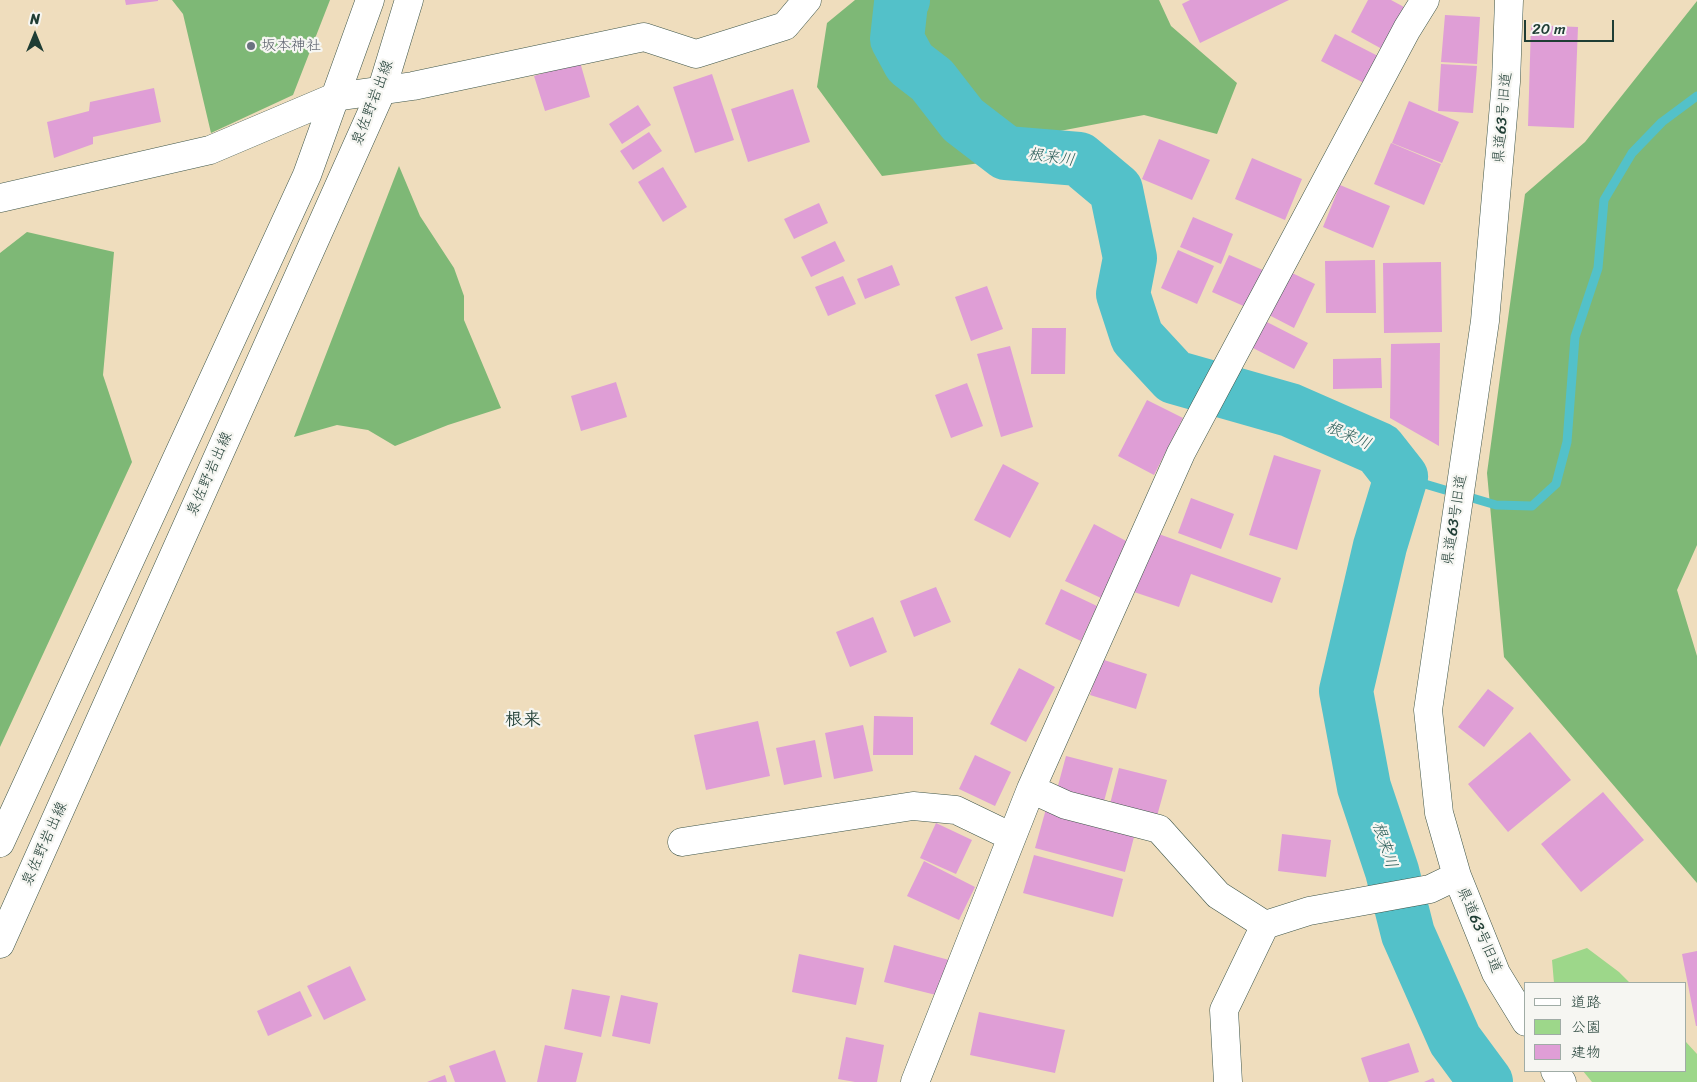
<!DOCTYPE html>
<html>
<head>
<meta charset="utf-8">
<style>
	body { margin:0 }
	#map { position:relative; width:1697px; height:1082px; overflow:hidden; background:#efddbd; font-family:Sriracha,"Klee One",sans-serif }
	canvas { display:block }
	.legend { position:absolute; left:1524px; top:982px; width:162px; height:90px; box-sizing:border-box; background:#f6f6f2; border:1px solid #a0aca6; margin:0; padding:6px 9px; list-style:none; font-size:15px; color:#1f3d34 }
	.legend li { display:flex; align-items:center; gap:10px; height:25px }
	.legend b { width:25px; border:1px solid #a0aca6 }
	.north { position:absolute; left:10px; top:10px; width:50px; height:50px; -webkit-text-stroke:4px #f6f6f2; paint-order:stroke; rotate:0deg; font-size:14px; font-weight:700; line-height:20px; text-align:center; color:#1f3d34 }
	.north::after { content:''; display:block; margin:auto; width:18px; height:22px; background:#1f3d34; clip-path:polygon(50% 0,100% 100%,50% 72%,0 100%) }
	.scale { position:absolute; left:1524px; top:20px; width:90px; height:22px; box-sizing:border-box; border:2px solid #1f3d34; border-top:0; padding-left:6px; font-size:15px; line-height:18px; white-space:nowrap; color:#1f3d34; -webkit-text-stroke:4px #f6f6f2; paint-order:stroke }
</style>
</head>
<body>
<div id="map">
<canvas width="1697" height="1082"></canvas>
<ul class="legend">
<li><b style="height:6px;background:#fff"></b>道路</li>
<li><b style="height:14px;background:#9dd78a"></b>公園</li>
<li><b style="height:14px;background:#df9ed6"></b>建物</li>
</ul>
<div class="north">N</div>
<div class="scale">20 m</div>
</div>
<script>
const c = document.querySelector('canvas').getContext('2d');
c.lineJoin = 'round';
function fillPath(path, color) {
  c.fillStyle = color;
  c.fill(path, 'evenodd');
}
function shape(rows) {
  const path = new Path2D();
  for (const r of rows) {
    path.moveTo(r[0], r[1]);
    for (let i = 2; i < r.length; i += 2) path.lineTo(r[i], r[i + 1]);
  }
  return path;
}
function strokePath(path, color, width, dash) {
  c.strokeStyle = color;
  c.lineWidth = width;
  c.lineCap = dash ? 'butt' : 'round';
  c.setLineDash(dash || []);
  c.stroke(path);
}
function label(font, color, halo, rows, align = 'center') {
  c.font = font + ' Sriracha,"Klee One",sans-serif';
  c.lineWidth = 4.5;
  c.setLineDash([]);
  c.textBaseline = 'middle';
  c.strokeStyle = halo;
  c.fillStyle = color;
  for (const [text, x, y, turn = 0] of rows) {
    c.save();
    c.translate(x, y);
    c.rotate((+turn || 0) * Math.PI / 180);
    c.textAlign = isNaN(turn) ? turn : align;
    if (halo) c.strokeText(text, 0, 0);
    c.fillText(text, 0, 0);
    c.restore();
  }
}
const green = shape([
	[1587,948,1619,972,1630,983,1554,983,1552,960],
	[1686,1042,1697,1054,1697,1082,1592,1082,1583,1071,1686,1071]
]);
const forest = shape([
	[172,0,330,0,293,95,211,133,183,14],
	[855,0,1159,0,1171,26,1237,83,1217,134,1144,115,1044,134,988,162,882,176,817,87,827,23],
	[1697,1,1697,545,1677,590,1697,656,1697,883,1504,657,1487,473,1525,194,1585,142],
	[399,166,420,216,454,268,464,296,464,320,501,408,448,425,395,446,368,430,337,425,294,437],
	[27,232,114,252,103,375,132,462,0,747,0,253]
]);
const stream = shape([
	[1401,477,1496,505,1532,506,1556,484,1567,442,1575,337,1598,268,1604,200,1632,153,1662,122,1697,96]
]);
const river = shape([
	[903,0,901,3,897,39,910,63,932,80,963,120,1006,153,1079,159,1116,190,1130,258,1123,294,1137,337,1174,377,1290,410,1379,449,1401,477,1380,546,1346,691,1364,787,1392,871,1408,934,1455,1040,1486,1082]
]);
const building = shape([
	[125,0,158,0,158,1,126,5],
	[1190,0,1289,0,1200,43,1182,4],
	[1368,0,1391,0,1404,7,1382,49,1351,32],
	[1445,15,1480,17,1477,64,1441,62],
	[1531,25,1578,27,1574,128,1528,126],
	[1335,34,1378,56,1364,83,1321,61],
	[580,62,590,97,545,111,534,76],
	[1441,64,1477,66,1473,113,1438,111],
	[712,74,734,140,695,153,673,87],
	[154,88,161,122,93,137,93,144,54,158,47,122,89,111,90,102],
	[793,89,810,142,748,162,731,109],
	[1409,101,1459,122,1442,163,1392,143],
	[638,105,651,125,622,144,609,124],
	[649,132,662,151,633,170,620,151],
	[1159,139,1210,160,1192,200,1142,179],
	[1391,143,1441,164,1424,205,1374,184],
	[1252,158,1302,179,1285,220,1235,199],
	[663,167,687,207,663,222,638,182],
	[1340,185,1390,206,1373,248,1323,227],
	[819,203,828,223,794,239,784,219],
	[1193,217,1233,234,1221,264,1180,247],
	[835,241,845,261,811,277,801,257],
	[1178,250,1214,266,1197,304,1161,288],
	[1229,255,1265,271,1248,308,1212,292],
	[1375,260,1376,313,1326,313,1325,261],
	[1441,262,1442,332,1384,333,1383,263],
	[892,265,900,285,865,299,857,279],
	[1288,271,1315,284,1294,328,1267,314],
	[843,276,856,304,828,316,815,287],
	[987,286,1003,329,971,341,955,297],
	[1265,321,1308,343,1294,369,1251,347],
	[1032,328,1066,328,1065,374,1031,374],
	[1440,343,1439,446,1390,418,1391,344],
	[1010,346,1033,427,1001,437,977,354],
	[1381,358,1382,388,1333,389,1333,359],
	[616,382,627,417,581,431,571,396],
	[967,383,983,426,951,438,935,395],
	[1147,400,1183,418,1154,475,1118,456],
	[1274,455,1321,470,1297,550,1249,535],
	[1003,464,1039,483,1010,538,974,520],
	[1191,498,1234,514,1221,549,1178,533],
	[1094,524,1130,543,1101,598,1065,581],
	[1156,533,1281,578,1272,603,1191,574,1179,607,1134,592],
	[936,587,951,622,914,637,900,601],
	[1061,589,1097,606,1081,641,1045,624],
	[873,617,887,652,850,667,836,632],
	[1101,659,1147,674,1136,709,1090,695],
	[1019,668,1055,687,1026,742,990,724],
	[1488,689,1514,708,1484,747,1458,727],
	[874,716,913,717,913,755,873,755],
	[758,721,770,776,706,790,694,735],
	[863,725,873,771,834,779,825,733],
	[1530,732,1571,780,1508,832,1468,784],
	[815,740,822,777,784,785,776,748],
	[975,755,1011,772,995,806,959,789],
	[1066,756,1113,768,1103,805,1056,793],
	[1119,768,1167,780,1157,816,1110,804],
	[1603,792,1644,840,1581,892,1541,844],
	[1046,809,1135,833,1125,872,1035,848],
	[936,823,972,840,956,874,920,858],
	[1282,834,1331,840,1326,877,1278,871],
	[1034,855,1123,879,1113,917,1023,893],
	[924,861,975,887,959,920,907,896],
	[894,945,949,960,940,996,884,982],
	[1697,951,1697,1026,1696,1026,1682,954],
	[799,954,864,968,856,1005,792,992],
	[350,966,366,1000,324,1020,307,986],
	[572,989,610,996,601,1037,564,1029],
	[300,991,312,1016,268,1036,257,1011],
	[621,995,658,1003,650,1044,612,1036],
	[979,1012,1065,1030,1055,1073,970,1055],
	[846,1037,884,1045,877,1082,855,1082,838,1079],
	[1409,1043,1419,1072,1387,1082,1369,1082,1361,1058],
	[545,1045,583,1053,576,1082,537,1082],
	[495,1050,506,1082,455,1082,449,1066],
	[445,1075,447,1082,427,1082],
	[1433,1078,1435,1082,1424,1082]
]);
const minor = shape([
	[1509,0,1506,82,1485,321,1428,710,1439,813,1457,876,1496,973,1526,1022],
	[0,198,210,150,335,97,413,86,644,37,696,54,785,26,807,0],
	[1031,789,1066,805,1159,829,1218,895,1265,925],
	[682,842,913,806,956,810,1012,837],
	[1555,1071,1562,1082],
	[915,1082,1031,789,1181,453,1407,29,1425,0],
	[1228,1082,1224,1010,1265,925,1309,911,1430,889,1457,876]
]);
const major = shape([
	[0,843,307,175,370,0],
	[0,944,381,92,409,0]
]);
const markers = [
	[251,46,5,"#6b7280"]
];
const worshipNames = [
	["坂本神社",261,46]
];
const streetNames = [
	["泉佐野岩出線",373,103,-69],
	["県道63号旧道",1503,118,-85],
	["泉佐野岩出線",210,474,-66],
	["県道63号旧道",1455,520,-81],
	["泉佐野岩出線",45,844,-66],
	["県道63号旧道",1479,930,67]
];
const waterNames = [
	["根来川",1051,158,8],
	["根来川",1348,436,24],
	["根来川",1384,845,72]
];
const quarterNames = [
	["根来",523,720]
];
fillPath(green, '#9dd78a');
fillPath(forest, '#7eb876');
strokePath(stream, '#53c1c9', 9);
strokePath(river, '#53c1c9', 54);
fillPath(building, '#df9ed6');
strokePath(minor, '#3e5549', 29);
strokePath(major, '#3e5549', 29);
strokePath(minor, '#fff', 28);
strokePath(major, '#fff', 28);
for (const [x, y, r, color] of markers) {
  const dot = new Path2D();
  dot.arc(x, y, r, 0, 2 * Math.PI);
  c.fillStyle = color;
  c.fill(dot);
  strokePath(dot, '#f6f6f2', 2);
}
label('15px', '#5b616d', '#f6f6f2', worshipNames, 'left');
label('15px', '#1f3d34', '#f6f6f2', streetNames);
label('italic 16px', '#2c5e59', '#f6f6f2', waterNames);
label('bold 18px', '#1f3d34', '#f6f6f2', quarterNames);
</script>
</body>
</html>
